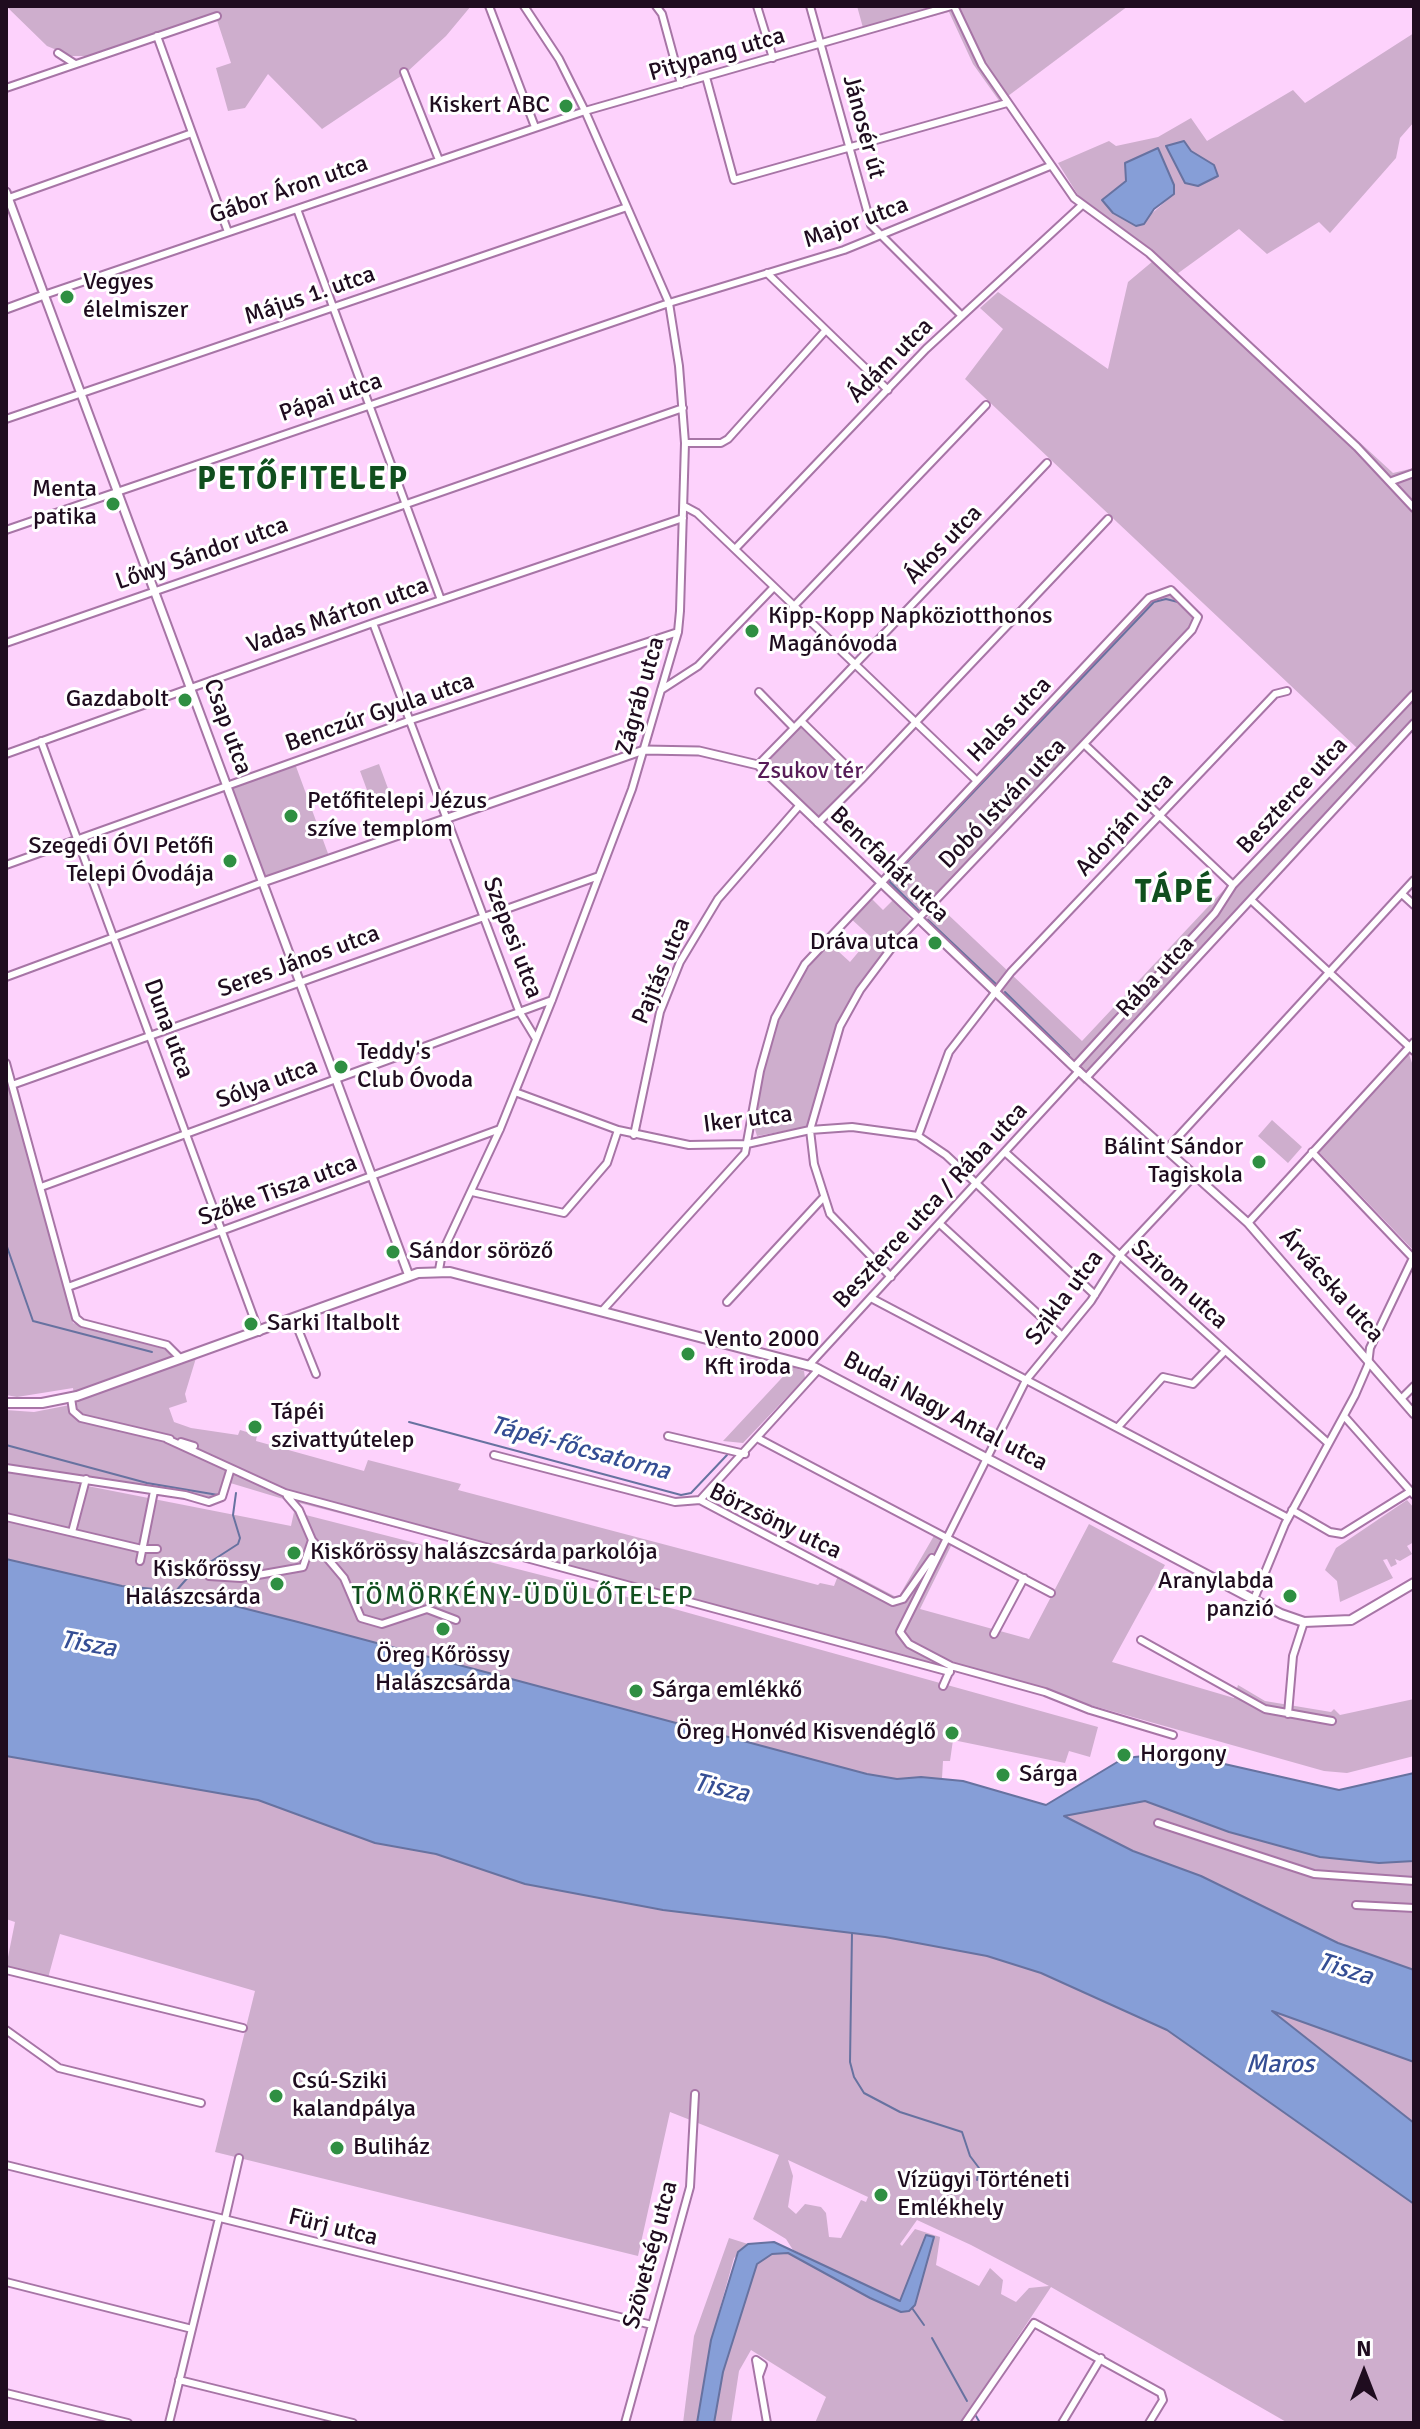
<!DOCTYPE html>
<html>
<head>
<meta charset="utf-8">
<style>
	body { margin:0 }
	#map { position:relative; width:1420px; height:2429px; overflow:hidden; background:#fdd2fc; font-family:Signika,sans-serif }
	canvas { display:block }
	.frame { position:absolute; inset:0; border:8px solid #1f0c1f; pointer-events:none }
	.north { position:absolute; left:1324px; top:2333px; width:80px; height:80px; -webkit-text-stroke:6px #fff; paint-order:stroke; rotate:0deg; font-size:22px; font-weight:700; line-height:32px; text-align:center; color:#1f0c1f }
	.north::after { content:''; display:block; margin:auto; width:28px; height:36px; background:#1f0c1f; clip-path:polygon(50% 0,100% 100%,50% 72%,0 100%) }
</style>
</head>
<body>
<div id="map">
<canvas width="1420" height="2429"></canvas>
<div class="frame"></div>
<div class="north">N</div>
</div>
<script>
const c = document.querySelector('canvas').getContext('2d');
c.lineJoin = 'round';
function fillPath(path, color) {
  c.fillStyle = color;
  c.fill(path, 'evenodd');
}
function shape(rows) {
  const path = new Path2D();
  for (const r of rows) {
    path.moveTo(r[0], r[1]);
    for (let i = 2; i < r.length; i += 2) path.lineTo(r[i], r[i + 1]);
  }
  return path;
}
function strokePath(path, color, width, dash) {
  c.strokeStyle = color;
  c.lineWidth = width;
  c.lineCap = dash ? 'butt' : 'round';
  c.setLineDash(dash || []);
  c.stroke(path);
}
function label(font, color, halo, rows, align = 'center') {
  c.font = font + ' Signika,sans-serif';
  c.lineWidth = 6;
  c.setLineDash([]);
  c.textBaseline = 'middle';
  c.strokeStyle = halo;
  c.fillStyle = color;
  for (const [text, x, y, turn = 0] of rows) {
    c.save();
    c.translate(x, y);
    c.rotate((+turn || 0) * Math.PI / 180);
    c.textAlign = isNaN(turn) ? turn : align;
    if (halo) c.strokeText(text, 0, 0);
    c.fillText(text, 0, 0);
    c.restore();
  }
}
const green = shape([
	[6,6,471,6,446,36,407,72,322,129,268,74,245,108,228,111,216,68,231,63,215,14,88,56,71,56,47,46],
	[857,6,1128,6,1000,102,973,64,949,12,865,35],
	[1414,33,1414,122,1400,138,1396,158,1330,233,1319,222,1267,254,1239,229,1177,274,1393,473,1414,468,1414,727,1084,1084,919,926,939,906,1082,1041,1357,748,965,379,1003,329,980,308,998,292,1108,369,1128,282,1159,256,1081,200,1058,163,1109,141,1116,146,1158,137,1191,118,1207,141,1293,90,1305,103],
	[1127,180,1167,200,1149,216,1103,200],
	[1168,591,1193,614,1195,618,1189,631,918,914,884,881,1151,598],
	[801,721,861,780,818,823,758,765],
	[294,761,330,859,263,882,227,785],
	[379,764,393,802,374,809,360,771],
	[869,896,883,910,893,900,912,921,872,968,838,1025,807,1127,757,1136,753,1123,755,1108,767,1055,788,995,828,942,850,962,871,937,849,917],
	[1409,1054,1414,1069,1414,1251,1319,1152],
	[6,1071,73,1323,196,1358,185,1394,187,1402,169,1408,174,1422,191,1428,238,1435,240,1430,257,1435,256,1441,364,1471,368,1460,461,1484,458,1490,818,1585,820,1583,834,1586,841,1568,898,1598,935,1534,952,1544,920,1609,1029,1639,1089,1524,1165,1565,1112,1662,1234,1698,1238,1685,1265,1701,1331,1712,1334,1709,1340,1715,1414,1699,1414,1756,1347,1773,1324,1771,1090,1705,280,1498,227,1482,221,1495,210,1500,74,1475,6,1466,6,1410,34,1412,75,1404,73,1388,17,1397,6,1395],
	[1272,1120,1302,1147,1288,1163,1258,1136],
	[792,1367,804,1371,805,1378,743,1443,723,1441],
	[6,1470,291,1526,294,1512,678,1610,1098,1727,1090,1757,1069,1751,1065,1763,953,1740,950,1761,943,1761,942,1778,897,1779,867,1774,298,1622,176,1591,122,1586,6,1559],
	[1407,1500,1414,1508,1414,1542,1407,1546,1412,1554,1400,1561,1395,1559,1397,1564,1391,1567,1387,1559,1383,1560,1393,1578,1340,1602,1337,1581,1325,1570,1336,1548],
	[6,1756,258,1800,375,1843,436,1854,663,1910,885,1937,987,1956,1041,1973,1167,2030,1414,2204,1414,2423,1288,2423,1051,2287,961,2423,815,2423,826,2397,751,2350,739,2371,731,2423,714,2423,723,2372,757,2264,772,2254,788,2253,901,2312,908,2311,915,2305,926,2235,904,2295,900,2301,894,2299,793,2250,786,2239,753,2219,779,2155,670,2112,638,2256,215,2152,255,1991,60,1934,48,1978,6,1967,15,1922,6,1919],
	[788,2160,868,2197,866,2202,861,2200,841,2238,829,2237,826,2213,821,2207,805,2204,796,2214,788,2207,793,2176],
	[917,2220,971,2245,1049,2286,1029,2288,1016,2302,1001,2294,1003,2280,990,2268,979,2286,936,2265,940,2237,915,2229,902,2246,900,2244],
	[1145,1801,1229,1832,1379,1863,1414,1861,1414,1970,1338,1943,1201,1876,1133,1851,1063,1815],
	[1270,2009,1414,2062,1414,2123,1305,2039],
	[729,2238,748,2244,734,2258,711,2340,697,2423,683,2423,694,2336]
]);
const water = shape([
	[1184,141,1191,151,1214,165,1218,176,1198,186,1185,183,1166,146,1184,141],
	[1158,148,1174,185,1174,194,1154,209,1144,224,1136,226,1113,213,1102,200,1126,181,1125,163,1158,148],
	[6,1559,122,1586,176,1591,298,1622,867,1774,897,1779,921,1777,963,1781,1046,1805,1124,1758,1176,1753,1339,1790,1414,1773,1414,1861,1379,1863,1320,1857,1229,1832,1145,1801,1064,1816,1133,1851,1201,1876,1338,1943,1414,1970,1414,2062,1272,2011,1414,2123,1414,2204,1167,2030,1041,1973,987,1956,885,1937,663,1910,525,1884,436,1854,375,1843,258,1800,6,1756,6,1559],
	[926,2235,934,2237,915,2305,909,2311,901,2312,870,2298,788,2253,772,2254,757,2264,723,2372,714,2423,697,2423,711,2340,738,2252,748,2244,774,2242,900,2301,926,2235]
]);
const stream = shape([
	[889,881,1154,602,1166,599,1178,602],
	[889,881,919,911],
	[928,920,997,985],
	[1005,992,1069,1055],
	[6,1244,33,1321,152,1352],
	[409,1422,681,1495,691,1493,727,1455],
	[6,1445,147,1483,218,1495],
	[176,1591,190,1575,238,1544,240,1538,233,1515,236,1493],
	[852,1933,850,2062,854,2077,864,2093,900,2112,962,2132,970,2156,979,2168,977,2180],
	[912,2308,924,2325],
	[932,2338,967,2401],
	[976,2416,980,2423]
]);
const minor = shape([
	[489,6,535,127],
	[656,6,662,14,681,84],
	[757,6,773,58],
	[810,6,871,225,962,316],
	[954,6,982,65,1074,198,1149,253,1357,447,1414,508],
	[157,36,228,232],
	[58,53,75,64],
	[404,72,439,160],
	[706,77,734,180,1007,103],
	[6,88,217,16],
	[6,199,192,133],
	[297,209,441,600],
	[767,273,888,390],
	[44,295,585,111,951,6],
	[6,419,627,207],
	[685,443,721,443,728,439,825,331],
	[1392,481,1414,473],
	[684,506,697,513,977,781],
	[6,530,669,303,844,250,1050,166],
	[735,549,926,349,1081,206],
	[793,607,986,405],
	[373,623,519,1011,536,1039],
	[6,643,683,408],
	[661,690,698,666,773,588],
	[759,692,794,728],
	[801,721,1047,463],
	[41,741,259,1332],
	[1084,744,1233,885],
	[6,754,373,623,683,518],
	[758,765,801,721,861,780,818,823],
	[861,780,1108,519],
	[6,865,411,720,678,632],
	[1402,894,1414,905],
	[1251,900,1414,1051],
	[6,977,263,882],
	[6,1063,76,1318,82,1323,167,1345,181,1359],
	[1074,1067,1215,913,1233,885,1414,694],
	[1086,1078,1414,723],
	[12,1085,599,876],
	[515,1092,618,1130,689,1145,747,1144,810,1130,852,1127,918,1136,946,1155,1095,1295],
	[634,1135,660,1012,680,962,718,899,799,806],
	[918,1136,949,1052,1011,972,1275,694,1287,691],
	[1166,1150,1414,880],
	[1006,1153,1328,1443],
	[41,1187,552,1000],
	[472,1192,564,1213,607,1163,618,1130],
	[1248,1223,1414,1042],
	[940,1224,1062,1336],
	[439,1270,442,1253,500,1129,552,1000,632,789,678,632,680,611,685,443,679,366,669,303,585,111,559,59,524,6],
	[68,1287,500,1129],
	[871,1298,1288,1518],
	[727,1302,822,1199],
	[602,1311,745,1153,760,1071,775,1018,805,964,1149,598,1171,590,1198,617,1192,630,896,942,860,990,840,1026,810,1130,814,1164,830,1214,891,1277],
	[294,1319,316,1374],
	[809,1365,1079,1071],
	[71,1398,73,1411,81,1418,170,1439],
	[1401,1399,1414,1386],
	[1344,1416,1414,1495],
	[1118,1427,1163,1377,1193,1384,1225,1351],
	[668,1436,745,1454],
	[167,1439,285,1493,950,1672],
	[759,1439,1051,1593],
	[181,1442,194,1446],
	[494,1455,675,1502,700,1500,893,1602,903,1599,932,1558],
	[6,1468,185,1495,209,1502,222,1497,230,1471],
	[287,1496,299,1510,312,1540,344,1578,361,1618,382,1624,427,1609,456,1620],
	[700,1500,819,1369],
	[1292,1510,1330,1532,1342,1534,1411,1491],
	[6,1517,142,1549,157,1549],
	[72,1532,86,1479],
	[140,1561,154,1491],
	[209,1576,241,1578,303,1567,312,1540],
	[1254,1599,1285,1524,1355,1395,1368,1365,1370,1348,1413,1258,1312,1152],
	[994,1634,1024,1578],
	[1141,1640,1265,1709,1332,1721],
	[943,1686,950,1670],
	[1288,1714,1293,1656,1304,1622],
	[1173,1735,1090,1710,1045,1692,951,1666,909,1644,900,1632,1026,1380,1091,1301,1120,1255,1194,1176],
	[1158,1823,1314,1874,1414,1881],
	[1356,1905,1414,1908],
	[6,1970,243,2028],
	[6,2030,59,2068,201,2103],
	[6,2165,652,2325],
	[225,2219,239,2158],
	[6,2282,192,2329],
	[759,2376,763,2365,756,2360,767,2423],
	[179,2380,353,2423],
	[6,2393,128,2423],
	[169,2423,219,2218],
	[625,2423,690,2187,695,2094],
	[965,2423,1034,2323,1161,2393,1163,2400,1149,2423],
	[1062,2423,1101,2358]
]);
const tertiary = shape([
	[6,192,409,1276],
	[6,309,44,295],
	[263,882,644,750,699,751,758,765,1074,1067,1248,1223,1414,1414]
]);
const secondary = shape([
	[6,1403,42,1403,77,1396,418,1273,450,1272,814,1367,1281,1614,1304,1622,1351,1620,1414,1583]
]);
const markers = [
	[566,106,8,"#2f8f42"],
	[67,297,8,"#2f8f42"],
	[113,504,8,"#2f8f42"],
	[752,631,8,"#2f8f42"],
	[185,700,8,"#2f8f42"],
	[291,816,8,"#2f8f42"],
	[230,861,8,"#2f8f42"],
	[935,943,8,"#2f8f42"],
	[341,1067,8,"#2f8f42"],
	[1259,1162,8,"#2f8f42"],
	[393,1252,8,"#2f8f42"],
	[251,1324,8,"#2f8f42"],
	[688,1354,8,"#2f8f42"],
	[255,1427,8,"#2f8f42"],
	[294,1553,8,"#2f8f42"],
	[277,1584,8,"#2f8f42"],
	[1290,1596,8,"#2f8f42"],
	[443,1629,8,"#2f8f42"],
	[636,1691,8,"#2f8f42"],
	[952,1733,8,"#2f8f42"],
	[1124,1755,8,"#2f8f42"],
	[1003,1775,8,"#2f8f42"],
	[276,2096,8,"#2f8f42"],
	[337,2148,8,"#2f8f42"],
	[881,2195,8,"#2f8f42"]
];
const streetNames = [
	["Pitypang utca",717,55,-16],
	["Jánosér út",863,127,75],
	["Gábor Áron utca",289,190,-19],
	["Major utca",856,223,-20],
	["Május 1. utca",310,296,-19],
	["Ádám utca",891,361,-45],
	["Pápai utca",331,398,-19],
	["Ákos utca",944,545,-46],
	["Lőwy Sándor utca",202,554,-19],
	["Vadas Márton utca",338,616,-19],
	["Zágráb utca",641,696,-74],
	["Benczúr Gyula utca",380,713,-19],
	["Halas utca",1010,720,-46],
	["Csap utca",227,727,70],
	["Beszterce utca",1293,796,-47],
	["Dobó István utca",1003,804,-46],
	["Adorján utca",1125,825,-47],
	["Bencfahát utca",889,865,44],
	["Szepesi utca",512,938,69],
	["Seres János utca",299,962,-20],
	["Pajtás utca",662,971,-67],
	["Rába utca",1156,977,-47],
	["Duna utca",168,1029,70],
	["Sólya utca",267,1084,-20],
	["Iker utca",748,1120,-7],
	["Szőke Tisza utca",278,1191,-20],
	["Beszterce utca / Rába utca",931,1206,-47],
	["Szirom utca",1179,1285,42],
	["Árvácska utca",1331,1286,48],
	["Szikla utca",1065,1298,-53],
	["Budai Nagy Antal utca",945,1412,28],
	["Börzsöny utca",775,1522,26],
	["Fürj utca",333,2228,14],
	["Szövetség utca",651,2255,-75]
];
const poiNames = [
	["Kiskert ABC",550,106,"right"],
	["Vegyes",83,283],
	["élelmiszer",83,311],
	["Menta",97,490,"right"],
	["patika",97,518,"right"],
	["Kipp-Kopp Napköziotthonos",768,617],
	["Magánóvoda",768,645],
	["Gazdabolt",169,700,"right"],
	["Petőfitelepi Jézus",307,802],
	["szíve templom",307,830],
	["Szegedi ÓVI Petőfi",214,847,"right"],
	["Telepi Óvodája",214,875,"right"],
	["Dráva utca",919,943,"right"],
	["Teddy's",357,1053],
	["Club Óvoda",357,1081],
	["Bálint Sándor",1243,1148,"right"],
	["Tagiskola",1243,1176,"right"],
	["Sándor söröző",409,1252],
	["Sarki Italbolt",267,1324],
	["Vento 2000",704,1340],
	["Kft iroda",704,1368],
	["Tápéi",271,1413],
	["szivattyútelep",271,1441],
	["Kiskőrössy halászcsárda parkolója",310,1553],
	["Kiskőrössy",261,1570,"right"],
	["Halászcsárda",261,1598,"right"],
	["Aranylabda",1274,1582,"right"],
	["panzió",1274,1610,"right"],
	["Öreg Kőrössy",443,1656,"center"],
	["Halászcsárda",443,1684,"center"],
	["Sárga emlékkő",652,1691],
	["Öreg Honvéd Kisvendéglő",936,1733,"right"],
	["Horgony",1140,1755],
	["Sárga",1019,1775],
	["Csú-Sziki",292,2082],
	["kalandpálya",292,2110],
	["Buliház",353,2148],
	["Vízügyi Történeti",897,2181],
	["Emlékhely",897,2209]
];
const parkNames = [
	["Zsukov tér",810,772]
];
const waterNames = [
	["Tápéi-főcsatorna",580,1449,15],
	["Tisza",88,1645,10],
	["Tisza",721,1789,13],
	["Tisza",1345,1970,17],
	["Maros",1280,2065]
];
const neighbourhoodNames = [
	["TÖMÖRKÉNY-ÜDÜLŐTELEP",523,1597]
];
const districtNames = [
	["PETŐFITELEP",303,481],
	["TÁPÉ",1175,894]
];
fillPath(green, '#ceaecd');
fillPath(water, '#869ed7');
strokePath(water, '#6772a0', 2);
strokePath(stream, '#6772a0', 2);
strokePath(minor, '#a775a6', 10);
strokePath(tertiary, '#a775a6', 11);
strokePath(secondary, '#a775a6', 12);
strokePath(minor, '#fff', 6);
strokePath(tertiary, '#fff', 7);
strokePath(secondary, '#fff', 8);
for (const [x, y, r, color] of markers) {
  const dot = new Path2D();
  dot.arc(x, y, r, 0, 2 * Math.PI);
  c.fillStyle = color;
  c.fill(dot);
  strokePath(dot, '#fff', 3);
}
label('24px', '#1f0c1f', '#fff', streetNames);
label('24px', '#1f0c1f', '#fff', poiNames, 'left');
label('24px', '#571b58', '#fff', parkNames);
label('italic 26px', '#354e94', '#fff', waterNames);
c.letterSpacing = '2px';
label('26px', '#104f1e', '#fff', neighbourhoodNames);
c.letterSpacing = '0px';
c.letterSpacing = '2px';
label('bold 32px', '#104f1e', '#fff', districtNames);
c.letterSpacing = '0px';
</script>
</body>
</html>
